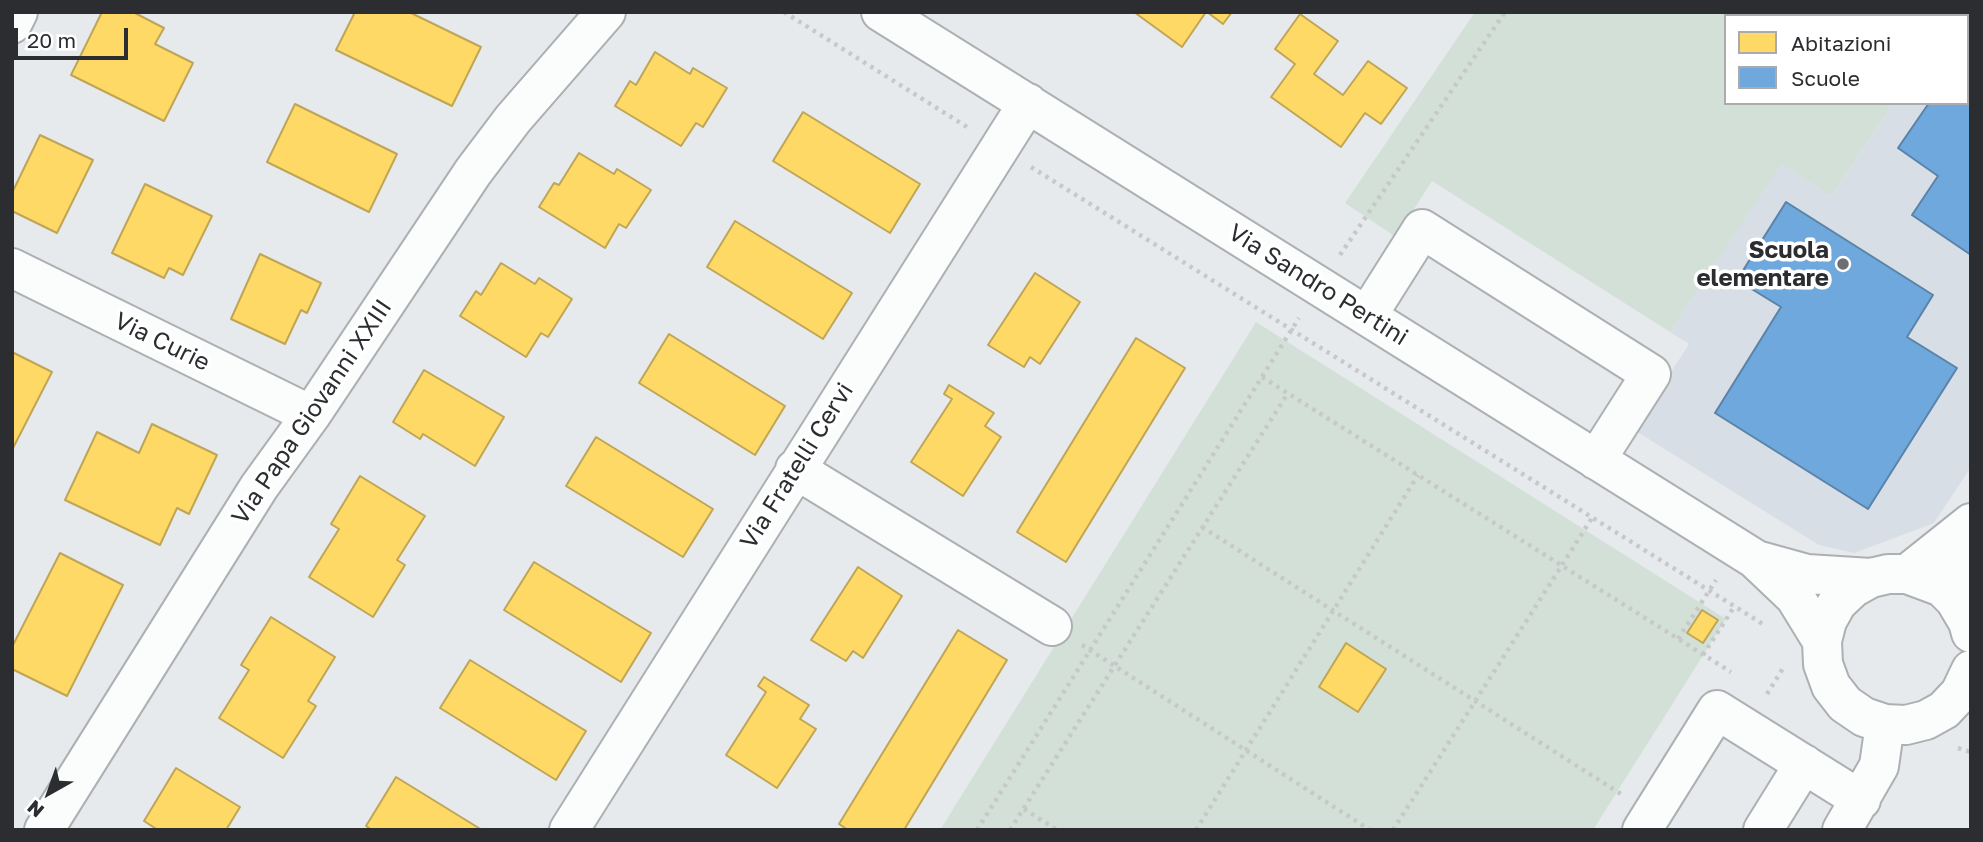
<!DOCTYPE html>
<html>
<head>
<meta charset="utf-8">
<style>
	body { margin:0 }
	#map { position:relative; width:1983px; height:842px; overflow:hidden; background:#e7eaed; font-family:"Golos Text",sans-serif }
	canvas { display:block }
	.frame { position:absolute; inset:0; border:14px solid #2b2d30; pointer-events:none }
	.legend { position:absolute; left:1724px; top:14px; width:245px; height:91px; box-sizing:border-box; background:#fff; border:2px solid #aaabac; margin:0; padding:9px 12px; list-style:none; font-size:21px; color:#2b2d30 }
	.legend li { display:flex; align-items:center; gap:14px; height:35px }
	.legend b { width:35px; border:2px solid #aaabac }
	.north { position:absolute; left:14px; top:758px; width:70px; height:70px; -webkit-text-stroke:5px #fff; paint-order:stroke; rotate:220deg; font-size:19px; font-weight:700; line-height:28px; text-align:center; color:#2b2d30 }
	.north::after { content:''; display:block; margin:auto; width:24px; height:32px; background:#2b2d30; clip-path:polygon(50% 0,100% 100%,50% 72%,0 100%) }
	.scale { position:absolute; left:14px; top:28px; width:114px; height:32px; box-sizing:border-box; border:4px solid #2b2d30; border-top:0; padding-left:9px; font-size:21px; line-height:24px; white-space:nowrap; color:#2b2d30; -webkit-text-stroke:5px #fff; paint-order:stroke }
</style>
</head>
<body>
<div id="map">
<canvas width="1983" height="842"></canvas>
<div class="frame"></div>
<ul class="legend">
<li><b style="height:19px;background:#ffd966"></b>Abitazioni</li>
<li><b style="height:19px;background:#6fa8dc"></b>Scuole</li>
</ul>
<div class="north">N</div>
<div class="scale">20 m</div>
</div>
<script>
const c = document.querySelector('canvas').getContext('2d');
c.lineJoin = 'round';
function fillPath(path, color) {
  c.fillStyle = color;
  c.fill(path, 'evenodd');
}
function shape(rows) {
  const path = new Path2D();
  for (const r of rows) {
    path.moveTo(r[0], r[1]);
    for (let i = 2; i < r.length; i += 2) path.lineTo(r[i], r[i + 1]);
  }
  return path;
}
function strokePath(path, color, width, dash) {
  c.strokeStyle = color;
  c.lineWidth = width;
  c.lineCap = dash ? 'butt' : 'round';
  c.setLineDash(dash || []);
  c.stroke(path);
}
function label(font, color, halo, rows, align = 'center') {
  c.font = font + ' "Golos Text",sans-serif';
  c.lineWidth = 7;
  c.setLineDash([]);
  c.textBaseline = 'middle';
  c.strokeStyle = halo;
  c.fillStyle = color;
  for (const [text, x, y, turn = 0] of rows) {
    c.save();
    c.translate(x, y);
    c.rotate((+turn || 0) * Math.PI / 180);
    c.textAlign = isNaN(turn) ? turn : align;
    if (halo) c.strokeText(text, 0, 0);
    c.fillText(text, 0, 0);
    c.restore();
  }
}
const built = shape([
	[1954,12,1971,12,1971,467,1934,523,1854,553,1819,545,1634,430,1689,344,1670,332,1782,163,1831,196,1893,103,1967,103,1967,16,1952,16]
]);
const green = shape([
	[1475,12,1954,12,1952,16,1726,16,1726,103,1893,103,1831,196,1782,164,1670,332,1432,181,1396,237,1345,203],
	[1256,322,1726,619,1593,830,940,830]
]);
const homes = shape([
	[102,12,133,12,164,28,155,44,193,63,164,121,71,75,102,12],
	[355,12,409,12,481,47,452,106,336,50,355,12],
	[1134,12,1206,12,1182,47,1134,12],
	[1207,12,1232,12,1223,24,1207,12],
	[1300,14,1338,41,1314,74,1343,95,1368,61,1407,88,1381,124,1365,113,1341,147,1271,97,1295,64,1275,49,1300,14],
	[655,52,690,74,693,68,727,88,703,127,696,123,681,146,615,106,630,81,636,85,655,52],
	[295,104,397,154,369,212,267,162,295,104],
	[803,112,920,184,890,233,773,161,803,112],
	[40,135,93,160,57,233,12,211,12,193,40,135],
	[579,153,614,174,617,169,651,190,626,228,619,224,605,248,539,207,554,183,559,185,579,153],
	[145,184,212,216,183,275,169,268,164,278,112,253,145,184],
	[735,221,852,293,823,339,707,267,735,221],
	[260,254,321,283,307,313,301,310,285,344,231,319,260,254],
	[501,263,535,284,539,278,572,299,548,337,541,333,526,357,460,316,476,291,481,295,501,263],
	[1035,273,1080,302,1040,364,1030,357,1024,367,988,345,1035,273],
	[669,334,785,406,755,455,639,383,669,334],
	[1136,338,1185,368,1066,562,1017,532,1136,338],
	[12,352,52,372,12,450,12,352],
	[424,370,504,417,475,466,423,434,420,439,393,422,424,370],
	[949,385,994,413,985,426,1001,437,963,496,911,462,952,399,944,394,949,385],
	[152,424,217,455,189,514,177,508,160,545,65,500,97,432,139,453,152,424],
	[596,437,713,509,683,557,566,486,596,437],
	[360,476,425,516,397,560,405,565,373,617,309,577,339,529,331,524,360,476],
	[60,553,123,585,67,696,12,669,12,647,60,553],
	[534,562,651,633,621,682,504,610,534,562],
	[858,567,902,596,863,658,853,651,846,661,811,640,858,567],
	[1702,610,1718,620,1703,643,1687,633,1702,610],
	[271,617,335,657,308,701,316,706,283,758,219,718,249,670,241,665,271,617],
	[958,630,1007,660,904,830,848,830,839,824,958,630],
	[1346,643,1386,669,1358,712,1319,687,1346,643],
	[470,660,586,731,556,780,440,708,470,660],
	[764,677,809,705,800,719,816,729,777,788,726,755,766,692,758,686,764,677],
	[176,768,240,807,226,830,158,830,144,821,176,768],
	[396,777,482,830,372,830,366,826,396,777]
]);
const schools = shape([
	[1971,42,1971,255,1912,215,1938,176,1898,148,1929,103,1967,103,1967,47,1971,42],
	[1786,202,1933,295,1907,337,1957,368,1868,509,1715,413,1781,307,1737,280,1786,202]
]);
const path = shape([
	[784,12,967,127],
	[1031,167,1766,626],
	[1340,255,1505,12],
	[1262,377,1731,672],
	[1202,527,1621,794],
	[1678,639,1716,580],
	[1082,645,1370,830],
	[1703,655,1734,607],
	[1767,694,1785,665],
	[1958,748,1971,752],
	[1024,809,1057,830],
	[977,830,1299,318],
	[1010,830,1288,393],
	[1196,830,1418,475],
	[1393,830,1592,518]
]);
const minor = shape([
	[881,12,1755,559,1795,597,1822,641],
	[12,24,18,12],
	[12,268,311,415],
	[1367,316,1422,229,1651,374,1596,460],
	[795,469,1052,626],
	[1760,561,1807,574,1871,578],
	[1907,574,1971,523],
	[1955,600,1971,545],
	[1971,633,1968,622,1955,600,1942,587,1907,574,1888,574,1871,578,1853,588,1837,603,1827,621,1822,641,1823,664,1831,686,1845,704,1864,717,1885,724,1906,725,1926,720,1944,710,1960,693,1971,670],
	[44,830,259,487,311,415,473,172,513,119,606,12],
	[569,830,1028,103],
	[1642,830,1717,710,1861,800],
	[1763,830,1804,764],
	[1842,830,1879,766,1885,724]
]);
const markers = [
	[1843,264,7,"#6d6f72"]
];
const poiNames = [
	["Scuola",1829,250],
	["elementare",1829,278]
];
const streetNames = [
	["Via Sandro Pertini",1318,285,32],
	["Via Curie",162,342,26],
	["Via Papa Giovanni XXIII",312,412,-56],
	["Via Fratelli Cervi",797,466,-58]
];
fillPath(built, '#d7dee6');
fillPath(green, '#d3e0d8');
fillPath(homes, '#ffd966');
strokePath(homes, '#bfa556', 2);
fillPath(schools, '#6fa8dc');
strokePath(schools, '#5b83a8', 2);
strokePath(minor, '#adafb2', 42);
strokePath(path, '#c7c8c9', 4.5, [3.5, 5]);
strokePath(minor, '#fbfcfc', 38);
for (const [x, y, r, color] of markers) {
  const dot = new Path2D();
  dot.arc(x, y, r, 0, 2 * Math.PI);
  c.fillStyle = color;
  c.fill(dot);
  strokePath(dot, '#fff', 2.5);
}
label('bold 24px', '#2b2d30', '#fff', poiNames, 'right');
label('24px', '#2b2d30', '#fff', streetNames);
</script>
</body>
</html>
